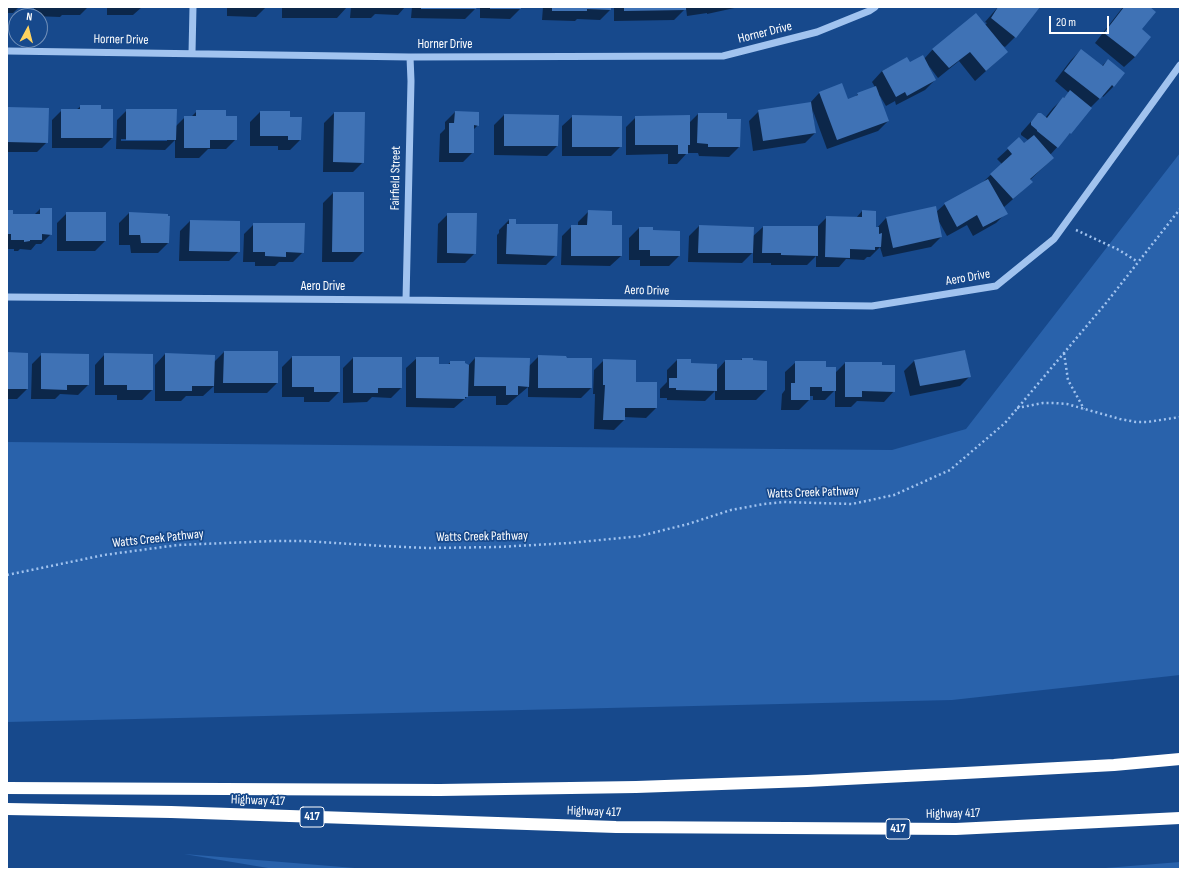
<!DOCTYPE html>
<html>
<head>
<meta charset="utf-8">
<style>
	body { margin:0 }
	#map { position:relative; width:1187px; height:876px; overflow:hidden; background:#17498c; font-family:"Sofia Sans Condensed",sans-serif }
	canvas { display:block }
	.frame { position:absolute; inset:0; border:8px solid #fff; pointer-events:none }
	.north { position:absolute; left:8px; top:8px; width:40px; height:40px; box-sizing:border-box; background:#17498c; border:1px solid #7492ba; border-radius:50%; rotate:7deg; font-size:11px; font-weight:700; line-height:16px; text-align:center; color:#fff }
	.north::after { content:''; display:block; margin:auto; width:14px; height:18px; background:#ffd35f; clip-path:polygon(50% 0,100% 100%,50% 72%,0 100%) }
	.scale { position:absolute; left:1049px; top:16px; width:60px; height:18px; box-sizing:border-box; border:2px solid #fff; border-top:0; padding-left:5px; font-size:12px; line-height:14px; white-space:nowrap; color:#fff; -webkit-text-stroke:3px #17498c; paint-order:stroke }
</style>
</head>
<body>
<div id="map">
<canvas width="1187" height="876"></canvas>
<div class="frame"></div>
<div class="north">N</div>
<div class="scale">20 m</div>
</div>
<script>
const c = document.querySelector('canvas').getContext('2d');
c.lineJoin = 'round';
function fillPath(path, color) {
  c.fillStyle = color;
  c.fill(path, 'evenodd');
}
function shape(rows) {
  const path = new Path2D();
  for (const r of rows) {
    path.moveTo(r[0], r[1]);
    for (let i = 2; i < r.length; i += 2) path.lineTo(r[i], r[i + 1]);
  }
  return path;
}
function strokePath(path, color, width, dash) {
  c.strokeStyle = color;
  c.lineWidth = width;
  c.lineCap = dash ? 'butt' : 'round';
  c.setLineDash(dash || []);
  c.stroke(path);
}
function label(font, color, halo, rows, align = 'center') {
  c.font = font + ' "Sofia Sans Condensed",sans-serif';
  c.lineWidth = 3.5;
  c.setLineDash([]);
  c.textBaseline = 'middle';
  c.strokeStyle = halo;
  c.fillStyle = color;
  for (const [text, x, y, turn = 0] of rows) {
    c.save();
    c.translate(x, y);
    c.rotate((+turn || 0) * Math.PI / 180);
    c.textAlign = isNaN(turn) ? turn : align;
    if (halo) c.strokeText(text, 0, 0);
    c.fillText(text, 0, 0);
    c.restore();
  }
}
const green = shape([
	[1180,153,1180,675,952,700,7,722,7,442,892,450,966,429],
	[184,854,367,869,274,869],
	[1180,862,1180,869,1093,869]
]);
const shadow = shape([
	[7,7,19,7,13,13,7,13],
	[34,7,88,7,80,15,62,15,60,17,34,16],
	[107,7,142,7,133,15,107,15],
	[227,7,266,7,256,17,227,16],
	[282,7,347,7,337,18,282,18],
	[351,7,405,7,398,15,375,14,371,18,350,18],
	[412,7,475,7,475,9,465,19,411,18],
	[480,7,520,7,520,9,510,19,480,18],
	[543,7,610,7,610,10,600,20,577,19,575,21,542,20],
	[614,7,739,7,707,14,707,13,687,16,686,8,674,20,614,21],
	[998,7,1039,7,1015,37,1005,47,1001,45,1007,52,975,81,959,61,938,78,929,66,935,80,925,90,896,105,895,101,886,106,880,96,879,96,888,121,878,131,827,149,813,111,815,133,805,143,753,151,749,121,759,111,810,103,820,92,847,100,854,98,858,94,875,87,872,82,882,71,907,58,909,63,924,59,933,49,985,25,987,23,985,22],
	[1123,7,1149,7,1141,30,1135,57,1124,67,1095,43],
	[1081,50,1102,66,1108,60,1124,73,1113,87,1103,97,1102,96,1090,108,1070,133,1050,155,1053,158,1030,180,1021,192,1003,208,1006,213,996,223,973,236,967,225,947,236,938,220,941,237,931,247,883,257,880,247,870,257,867,257,864,260,846,259,839,267,816,267,816,256,807,265,771,265,771,263,753,263,753,252,742,263,688,262,689,236,699,226,752,237,763,227,817,227,827,217,856,218,862,211,875,228,877,228,886,218,936,212,945,204,981,184,1002,164,997,159,1019,139,1024,145,1028,140,1021,135,1021,133,1028,125,1038,114,1045,118,1053,108,1069,93,1055,81,1071,60],
	[81,106,100,110,112,110,112,138,102,148,52,148,52,120,62,110,76,110],
	[7,108,47,142,37,152,7,152],
	[127,110,176,126,185,117,191,117,197,111,225,117,236,139,226,149,208,149,199,158,175,158,175,140,165,150,116,149,117,120],
	[121,139,167,139,167,141,121,141],
	[260,112,300,140,290,150,278,150,278,146,250,146,250,122],
	[455,112,478,125,473,130,473,152,463,162,439,162,440,134,445,129,445,122],
	[334,113,363,162,353,172,323,172,324,123],
	[698,114,726,120,739,147,729,157,699,156,698,153,687,153,677,164,668,164,668,154,626,155,626,127,636,117,689,123],
	[504,115,557,146,547,156,494,155,494,125],
	[573,116,621,146,611,156,562,156,562,126],
	[333,193,363,193,363,252,353,262,322,262,323,203],
	[40,209,51,209,51,234,41,244,36,244,31,250,20,249,18,251,14,251,14,249,7,249,7,211,12,215,34,215],
	[588,212,611,226,621,226,621,256,610,266,561,265,562,236,572,226,578,226,578,222],
	[67,213,105,241,95,251,57,251,57,223],
	[129,213,167,217,168,243,158,253,131,253,130,245,119,245,119,223],
	[448,214,475,253,465,263,437,263,438,224],
	[509,220,515,225,556,255,546,265,497,264,497,235,499,233,499,230],
	[190,221,239,251,229,261,179,261,180,231],
	[254,224,303,252,293,262,279,262,275,266,255,266,255,262,243,262,244,234],
	[639,228,652,231,679,256,669,266,640,266,640,260,629,260,629,238],
	[965,351,970,376,960,386,910,396,904,371,914,361],
	[224,352,277,352,277,383,267,393,214,393,214,386,203,396,186,396,181,401,155,401,155,365,165,354,214,362],
	[7,353,27,389,17,399,7,399],
	[42,354,88,385,78,395,60,394,55,399,31,399,32,364],
	[105,354,152,390,142,400,117,400,117,395,95,395,95,365],
	[539,356,591,388,581,398,528,397,528,387,507,405,496,405,496,396,468,396,454,408,406,407,406,368,417,358,438,365,447,365,451,362,468,366,475,358,529,366],
	[292,357,339,357,339,392,329,402,304,402,304,397,282,397,282,367],
	[353,358,401,358,401,388,391,398,372,397,367,402,343,403,343,368],
	[742,359,766,390,756,400,715,400,715,391,705,401,667,400,667,398,660,398,660,389,667,382,667,370,677,360,716,371,725,361,740,361],
	[604,360,635,383,656,408,646,418,624,417,624,420,614,430,594,429,595,394,593,394,594,370],
	[796,362,824,368,835,373,846,362,894,391,884,402,857,401,851,407,835,407,835,390,825,400,813,400,813,396,809,396,809,400,799,410,781,410,782,394,785,390,785,372]
]);
const building = shape([
	[314,7,348,7,348,8,314,8],
	[421,7,477,7,476,9,421,9],
	[490,7,521,7,521,9,490,9],
	[552,7,611,7,611,10,587,9,587,11,552,11],
	[624,7,686,7,686,10,624,11],
	[998,7,1040,7,1016,38,991,18],
	[1124,7,1150,7,1156,12,1142,29,1151,37,1135,57,1104,33],
	[976,13,1008,52,986,71,970,52,949,68,932,49],
	[1081,49,1103,66,1108,59,1125,73,1114,87,1112,85,1100,99,1064,71],
	[923,55,936,80,907,96,905,92,896,97,882,71,907,57,910,62],
	[842,83,848,99,858,95,857,93,876,86,889,121,837,140,819,92],
	[1070,90,1092,108,1071,134,1070,133,1058,148,1037,131,1037,130,1031,125,1031,122,1038,113,1041,113,1047,118,1063,97,1064,98],
	[811,102,816,133,763,141,758,110],
	[80,105,101,105,101,109,113,109,113,138,61,138,61,109,80,109],
	[7,107,49,108,48,143,7,142],
	[126,109,177,109,176,140,126,140],
	[196,110,226,110,226,116,237,116,237,140,210,140,210,148,184,148,184,116,196,116],
	[260,111,290,111,290,117,302,117,301,140,288,140,288,136,260,136],
	[455,111,479,112,479,126,474,125,474,153,449,153,449,123,454,123],
	[334,112,365,112,364,163,333,162],
	[698,113,727,113,727,119,741,119,740,147,708,147,708,144,697,143],
	[504,114,559,115,558,146,504,146],
	[572,115,622,116,622,147,572,147],
	[690,115,690,145,688,145,688,154,678,154,678,145,635,145,635,116],
	[1034,135,1054,158,1030,179,1033,182,1013,199,990,174,1012,154,1007,148,1019,137,1024,143],
	[988,179,1008,214,983,227,977,215,957,227,944,203],
	[333,192,364,192,364,252,332,252],
	[936,206,942,237,893,248,886,217],
	[40,208,52,208,52,235,42,234,42,240,30,240,30,241,24,242,24,240,11,240,11,234,7,234,7,210,13,210,13,214,40,214],
	[588,210,612,211,612,225,622,225,622,256,571,256,571,225,587,225],
	[862,210,876,211,876,227,879,227,879,234,882,233,881,247,875,247,875,250,850,249,850,258,825,257,826,216,862,217],
	[66,212,106,212,106,241,66,241],
	[129,212,168,214,168,216,170,216,169,243,141,243,140,235,129,235],
	[447,213,477,213,476,254,447,253],
	[509,219,516,219,516,224,558,224,557,256,506,254,507,224,509,224],
	[190,220,240,221,240,252,189,251],
	[253,223,305,223,304,253,286,252,286,257,265,256,265,252,253,252],
	[699,225,754,227,753,253,698,253],
	[763,226,818,226,818,256,781,255,781,253,762,253],
	[639,227,653,227,653,230,680,231,680,256,650,256,650,250,639,250],
	[965,350,971,377,920,386,914,360],
	[224,351,278,351,278,383,223,383],
	[7,352,28,353,28,389,7,389],
	[41,353,89,354,89,385,67,385,67,390,41,389],
	[104,353,153,354,153,390,127,390,127,385,104,385],
	[165,353,215,355,214,386,192,386,192,391,165,391],
	[538,355,566,356,567,358,592,358,592,388,538,388],
	[292,356,340,356,340,392,314,392,314,387,292,387],
	[353,357,402,357,402,388,378,388,378,393,353,393],
	[416,357,439,357,439,364,450,364,450,361,465,361,465,363,469,365,468,397,465,397,465,399,416,398],
	[475,357,530,358,529,387,518,386,518,395,506,395,506,386,474,386],
	[742,358,753,358,753,360,767,361,767,390,725,390,725,360,742,360],
	[603,359,636,360,636,382,657,382,657,408,625,408,625,420,603,420,605,385,603,385],
	[677,359,691,359,691,363,717,364,717,391,676,390,676,388,669,388,669,378,677,378],
	[795,361,826,361,826,367,836,367,836,391,822,391,822,387,810,387,810,400,791,400,791,383,795,383],
	[845,362,882,362,882,365,895,365,895,392,862,391,862,397,845,397]
]);
const path = shape([
	[1076,230,1119,250,1138,262],
	[1064,353,1068,380,1084,409],
	[1017,408,1043,403,1054,403,1067,404,1120,419,1136,422,1147,422,1180,417],
	[7,575,104,555,178,545,274,541,304,541,383,546,428,548,498,547,570,543,640,536,688,524,731,510,764,504,784,502,852,504,894,495,950,470,1005,423,1106,303,1180,209]
]);
const minor = shape([
	[7,51,410,57,723,56,817,32,869,11,875,7],
	[192,53,193,7],
	[7,297,406,300,872,306,996,286,1054,239,1180,65],
	[406,300,411,81,410,57]
]);
const highway = shape([
	[7,788,440,790,636,787,807,781,965,773,1114,765,1180,759],
	[7,809,171,812,616,827,956,829,1180,818]
]);
const shields = [
	[312,817,24],
	[898,829,24]
];
const shieldNames = [
	["417",312,817],
	["417",898,829]
];
const streetNames = [
	["Horner Drive",765,33,-14],
	["Horner Drive",121,40,1],
	["Horner Drive",445,45],
	["Fairfield Street",396,178,-89],
	["Aero Drive",968,278,-10],
	["Aero Drive",323,287],
	["Aero Drive",647,291,1],
	["Watts Creek Pathway",813,493,-2],
	["Watts Creek Pathway",482,537,-1],
	["Watts Creek Pathway",158,539,-6],
	["Highway 417",258,801,2],
	["Highway 417",594,812,2],
	["Highway 417",953,814,-1]
];
fillPath(green, '#2962ab');
fillPath(shadow, '#0007');
fillPath(building, '#3f72b5');
strokePath(path, '#a1c3ef', 2.5, [2, 3]);
strokePath(minor, '#a1c3ef', 7);
strokePath(highway, '#fff', 12);
for (const [x, y, w] of shields) {
  const box = new Path2D();
  box.roundRect(x - w / 2, y - 10, w, 20, 3);
  c.fillStyle = '#17498c';
  c.fill(box);
  strokePath(box, '#fff', 1);
}
label('bold 12px', '#fff', null, shieldNames);
label('13px', '#fff', '#17498c', streetNames);
</script>
</body>
</html>
